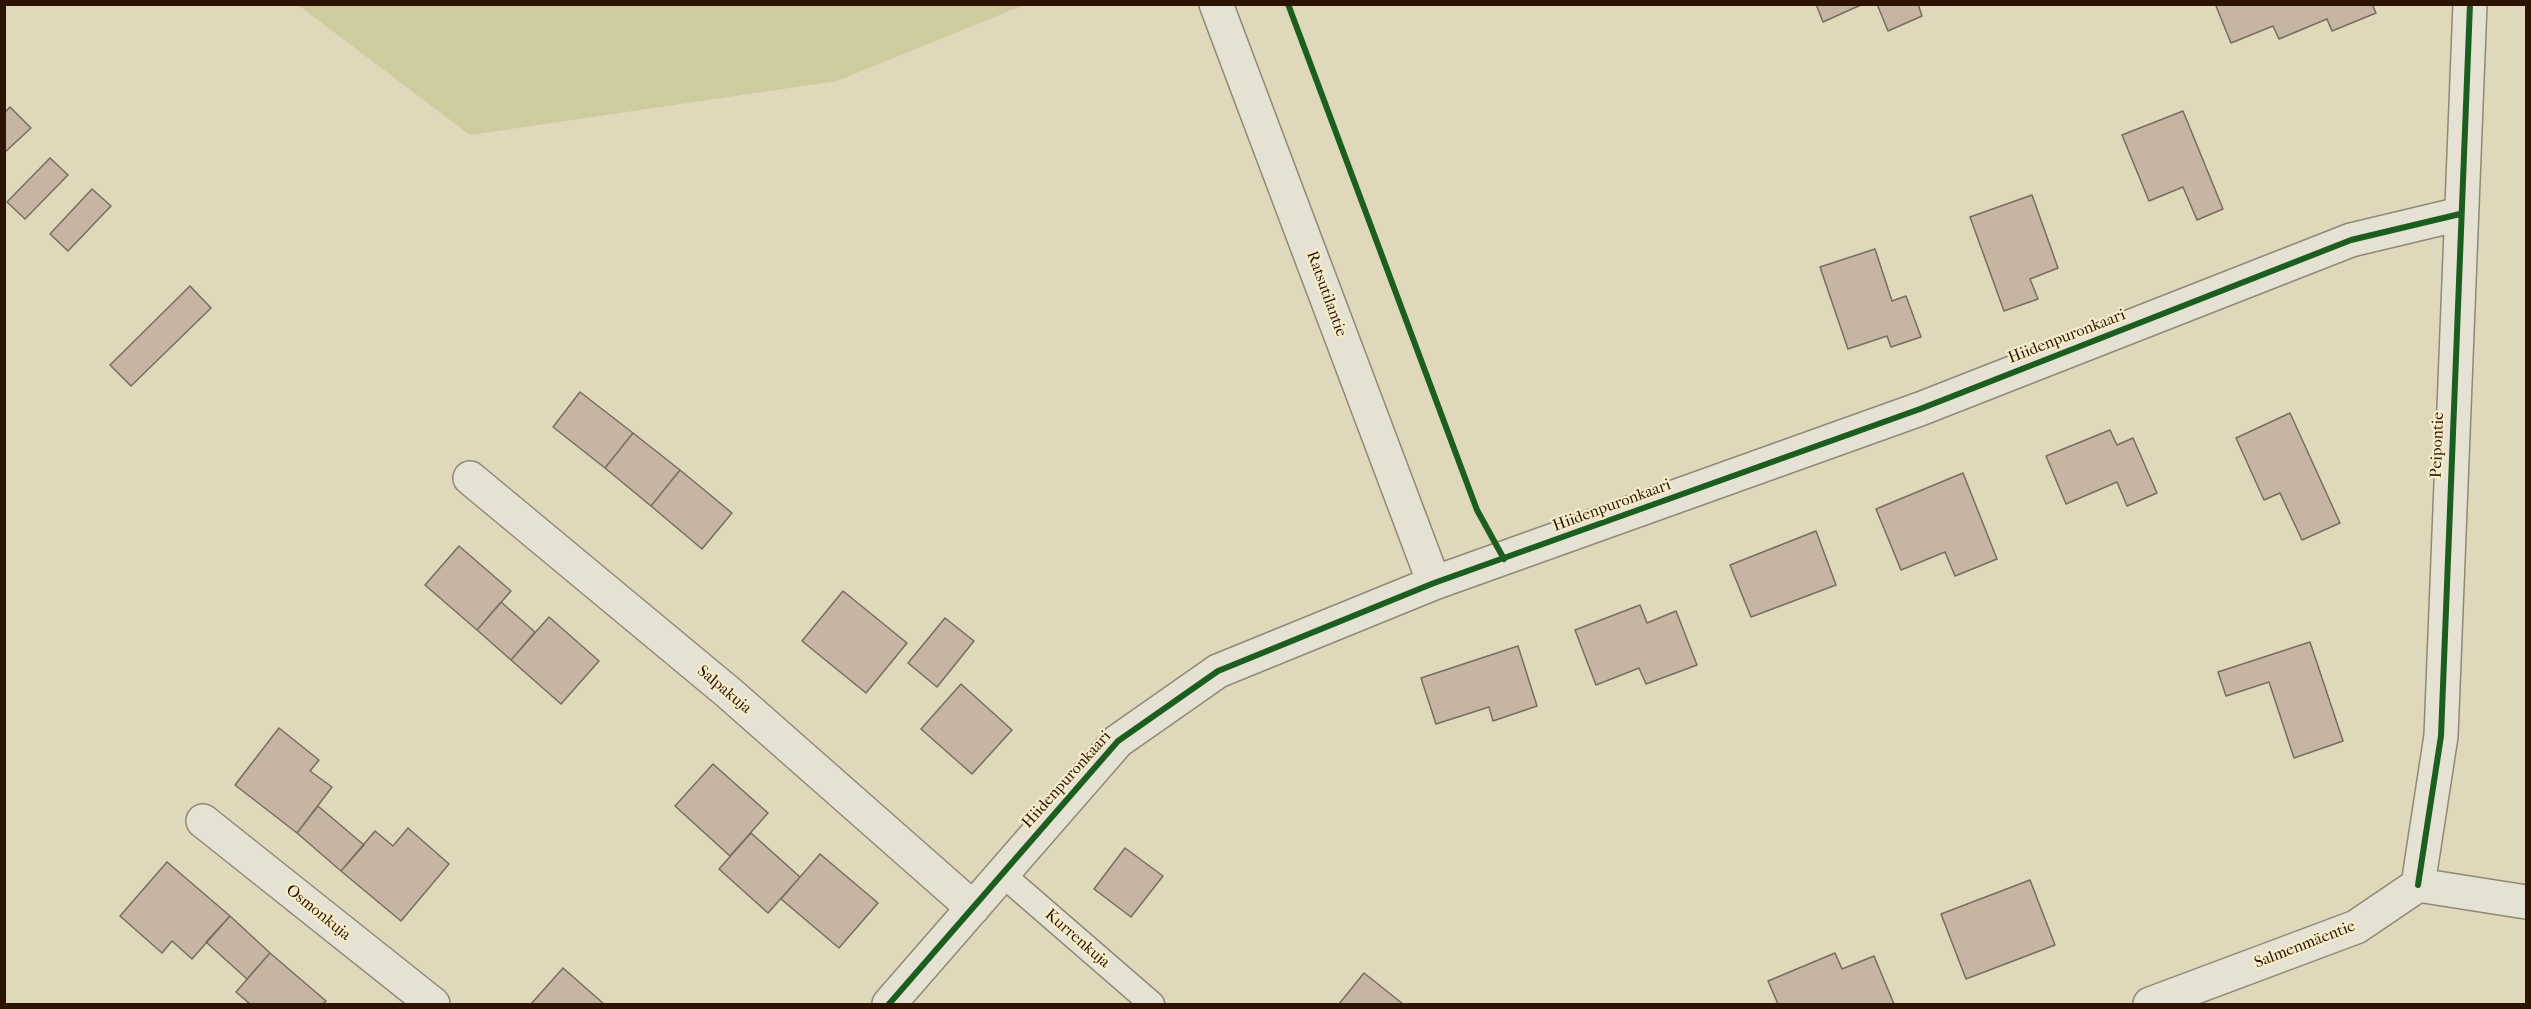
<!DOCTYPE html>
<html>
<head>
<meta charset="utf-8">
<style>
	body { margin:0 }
	#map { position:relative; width:2531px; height:1009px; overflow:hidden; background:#e0d8bb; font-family:"IM FELL French Canon",serif }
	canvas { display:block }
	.frame { position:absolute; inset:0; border:6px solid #2d1303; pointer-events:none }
</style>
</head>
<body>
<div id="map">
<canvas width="2531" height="1009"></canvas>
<div class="frame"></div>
</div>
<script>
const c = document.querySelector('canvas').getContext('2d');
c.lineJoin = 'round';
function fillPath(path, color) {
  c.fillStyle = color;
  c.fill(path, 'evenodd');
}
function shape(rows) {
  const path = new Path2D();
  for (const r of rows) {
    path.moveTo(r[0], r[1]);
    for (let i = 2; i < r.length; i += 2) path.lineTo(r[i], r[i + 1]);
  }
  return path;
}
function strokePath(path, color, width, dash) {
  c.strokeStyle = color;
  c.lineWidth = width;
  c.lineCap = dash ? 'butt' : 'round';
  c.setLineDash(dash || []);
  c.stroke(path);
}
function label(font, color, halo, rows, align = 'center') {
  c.font = font + ' "IM FELL French Canon",serif';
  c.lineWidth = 4.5;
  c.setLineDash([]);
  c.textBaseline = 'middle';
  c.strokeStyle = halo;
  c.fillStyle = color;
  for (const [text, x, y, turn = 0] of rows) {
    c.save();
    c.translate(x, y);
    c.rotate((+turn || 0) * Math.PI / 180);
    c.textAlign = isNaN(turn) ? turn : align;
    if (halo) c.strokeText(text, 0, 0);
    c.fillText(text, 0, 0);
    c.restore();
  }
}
const green = shape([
	[298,5,1024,5,837,81,470,135]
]);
const building = shape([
	[1816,4,1863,4,1823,22,1816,4],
	[1877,4,1918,4,1922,16,1888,31,1877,4],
	[2218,4,2372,4,2376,13,2332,31,2327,19,2279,39,2273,26,2231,43,2216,6,2218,4],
	[10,107,31,128,4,153,4,113,10,107],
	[2183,111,2223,209,2197,220,2183,187,2149,201,2122,135,2183,111],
	[50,158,68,175,25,219,7,202,50,158],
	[92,189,111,206,68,251,50,234,92,189],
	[2032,195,2058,268,2030,279,2038,299,2004,311,1970,217,2032,195],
	[1875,249,1892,301,1906,296,1921,337,1891,347,1887,336,1848,349,1820,267,1875,249],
	[190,286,211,308,131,386,110,365,190,286],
	[580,392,633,433,605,468,553,427,580,392],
	[2290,413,2340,523,2302,540,2280,493,2264,500,2236,438,2290,413],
	[2110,430,2117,445,2133,438,2157,493,2127,506,2117,482,2066,504,2046,456,2110,430],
	[633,433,680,470,651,506,605,468,633,433],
	[680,470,732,513,702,549,651,506,680,470],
	[1963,473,1997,559,1955,576,1945,552,1901,570,1876,509,1963,473],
	[1816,531,1836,585,1751,617,1730,565,1816,531],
	[459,546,511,591,477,630,425,585,459,546],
	[843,591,907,643,866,693,802,641,843,591],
	[501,602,535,632,511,660,477,630,501,602],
	[1640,605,1647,623,1676,611,1697,665,1646,684,1639,668,1596,685,1575,630,1640,605],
	[549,617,599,661,561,704,511,660,549,617],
	[945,618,974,641,937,687,908,663,945,618],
	[2310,642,2343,741,2294,758,2269,682,2226,696,2218,672,2310,642],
	[1518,646,1537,706,1493,721,1489,707,1436,724,1421,678,1518,646],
	[961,684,1012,730,972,774,921,729,961,684],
	[279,728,319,760,310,771,332,787,297,833,235,785,279,728],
	[713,764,768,813,730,856,675,806,713,764],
	[318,806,364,845,341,871,297,833,318,806],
	[408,828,449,864,401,921,341,871,375,831,393,846,408,828],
	[751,833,800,877,768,913,719,869,751,833],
	[1125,848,1163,876,1131,917,1094,889,1125,848],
	[820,854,878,903,839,948,781,899,820,854],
	[167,862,230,916,192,959,172,941,162,953,120,916,167,862],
	[2030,880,2055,945,1966,979,1941,914,2030,880],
	[230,916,270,953,247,979,206,942,230,916],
	[270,953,326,1001,323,1004,250,1004,236,992,270,953],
	[1835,953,1842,969,1874,956,1894,1004,1778,1004,1768,981,1835,953],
	[563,968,604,1004,531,1004,563,968],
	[1364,973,1403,1004,1339,1004,1364,973]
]);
const service = shape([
	[1002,874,1152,1004]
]);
const minor = shape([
	[1216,4,1434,583],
	[470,478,729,693,973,908],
	[203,821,433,1004],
	[2418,885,2441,736,2470,4],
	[889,1004,1118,741,1218,671,1434,583,1920,409,2351,240,2460,214],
	[2150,1004,2356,927,2418,885,2526,902]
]);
const cycleway = shape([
	[1288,4,1477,510,1504,559],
	[2418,885,2441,736,2470,4],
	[889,1004,1118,741,1218,671,1434,583,1920,409,2351,240,2460,214]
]);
const streetNames = [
	["Ratsutilantie",1326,294,70],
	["Hiidenpuronkaari",2067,337,-21],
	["Peipontie",2438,445,-88],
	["Hiidenpuronkaari",1612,506,-20],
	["Salpakuja",724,690,40],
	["Hiidenpuronkaari",1067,780,-48],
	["Osmonkuja",318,913,39],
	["Kurrenkuja",1077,939,41],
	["Salmenmäentie",2305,945,-21]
];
fillPath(green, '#cecb9e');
fillPath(building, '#c7b5a4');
strokePath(building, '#766d5e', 1.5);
strokePath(service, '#908876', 27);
strokePath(minor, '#908876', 36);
strokePath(service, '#e6e2d3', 24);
strokePath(minor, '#e6e2d3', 33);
strokePath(cycleway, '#1b5e20', 6);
label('16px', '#2d1303', '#f5ecc9', streetNames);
</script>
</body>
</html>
